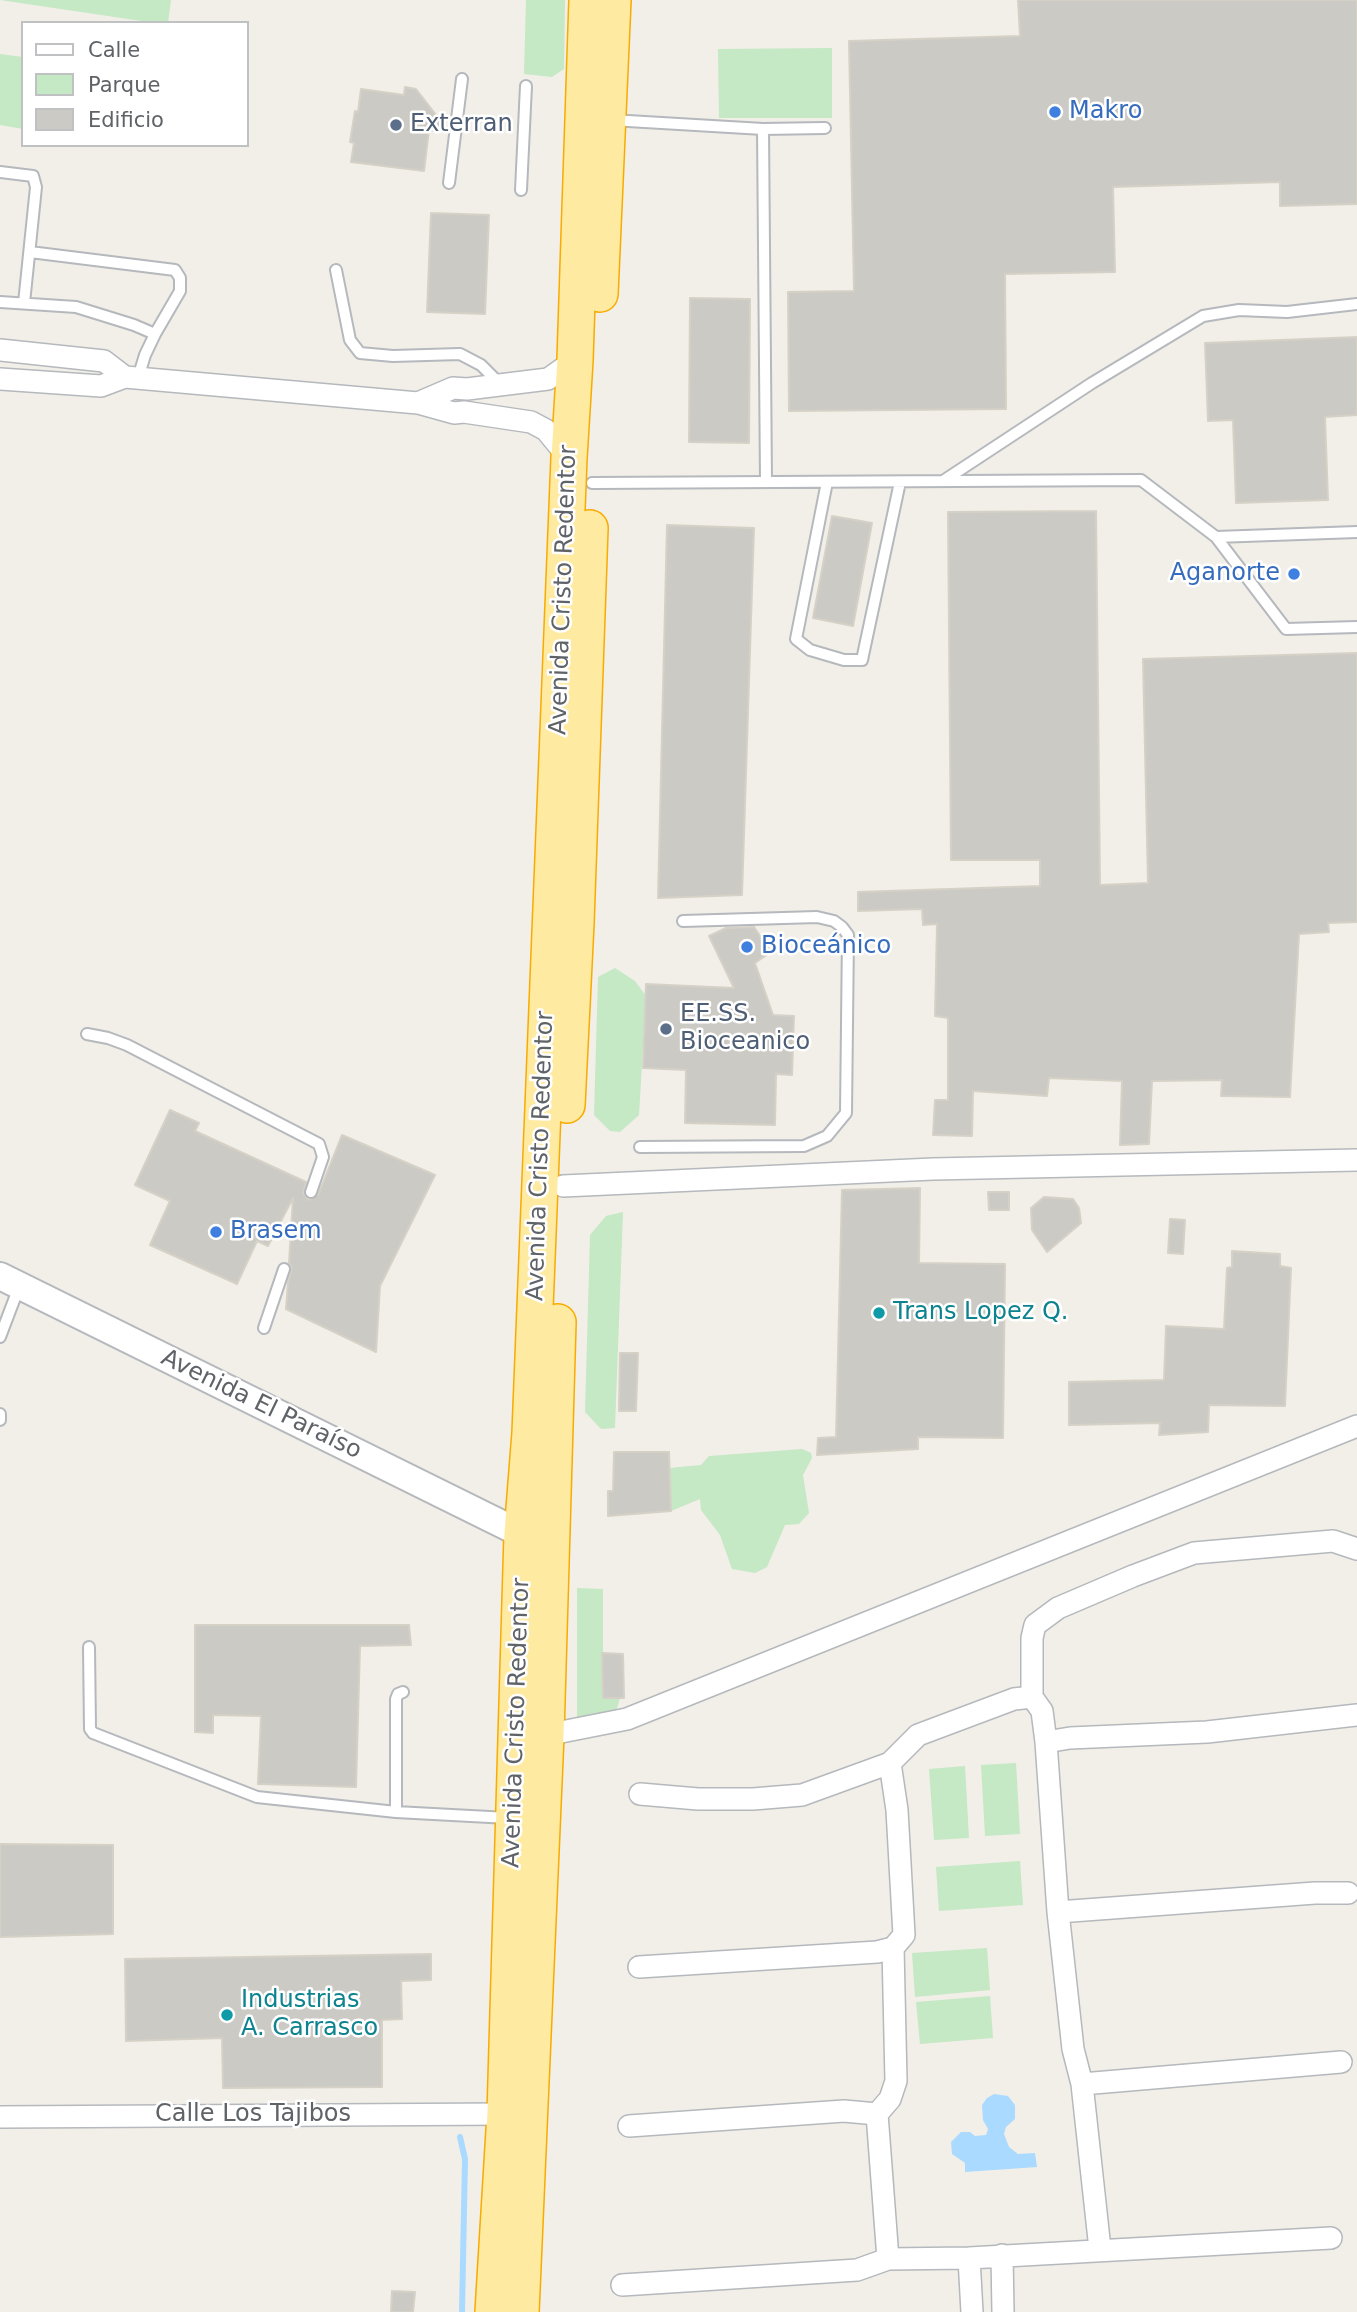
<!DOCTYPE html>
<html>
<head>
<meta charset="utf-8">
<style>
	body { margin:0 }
	#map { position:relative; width:1357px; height:2312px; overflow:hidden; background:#f1efe8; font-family:"DejaVu Sans",sans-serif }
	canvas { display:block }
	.legend { position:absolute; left:21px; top:21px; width:228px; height:126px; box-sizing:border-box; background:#fff; border:2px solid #bfc1c3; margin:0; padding:9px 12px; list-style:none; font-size:21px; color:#5f6368 }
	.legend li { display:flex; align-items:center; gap:14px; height:35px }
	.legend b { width:35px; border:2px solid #bfc1c3 }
</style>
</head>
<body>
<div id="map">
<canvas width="1357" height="2312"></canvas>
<ul class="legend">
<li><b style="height:9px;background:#fff"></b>Calle</li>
<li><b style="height:19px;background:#c5e8c5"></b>Parque</li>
<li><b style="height:19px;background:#cccac5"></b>Edificio</li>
</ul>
</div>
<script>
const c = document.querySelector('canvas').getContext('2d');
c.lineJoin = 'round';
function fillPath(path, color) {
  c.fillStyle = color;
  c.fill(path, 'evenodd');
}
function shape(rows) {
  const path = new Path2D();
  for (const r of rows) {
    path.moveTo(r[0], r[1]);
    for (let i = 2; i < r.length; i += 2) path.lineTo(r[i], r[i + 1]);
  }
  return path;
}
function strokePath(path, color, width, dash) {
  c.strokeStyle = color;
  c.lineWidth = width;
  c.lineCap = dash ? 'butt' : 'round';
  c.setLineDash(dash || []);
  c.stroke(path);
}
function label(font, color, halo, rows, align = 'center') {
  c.font = font + ' "DejaVu Sans",sans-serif';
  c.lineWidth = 5;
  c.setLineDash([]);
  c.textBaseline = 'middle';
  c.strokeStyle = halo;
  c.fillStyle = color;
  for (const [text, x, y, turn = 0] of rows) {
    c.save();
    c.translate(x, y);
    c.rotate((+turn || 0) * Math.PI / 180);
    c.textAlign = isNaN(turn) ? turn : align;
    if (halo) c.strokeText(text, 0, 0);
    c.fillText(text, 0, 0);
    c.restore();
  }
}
const green = shape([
	[0,0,171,0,168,23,155,23],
	[526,0,565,0,564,69,552,77,524,74],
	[832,48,832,118,719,118,718,49],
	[0,54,23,57,23,129,0,125],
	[615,968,635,981,646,996,639,1115,620,1132,610,1131,594,1115,598,977],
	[623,1212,615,1428,601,1429,585,1412,590,1235,606,1216],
	[802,1449,811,1453,812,1458,803,1475,809,1513,799,1524,785,1525,767,1567,755,1573,732,1569,720,1535,701,1510,700,1499,671,1511,669,1468,701,1465,709,1456],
	[577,1588,603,1589,603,1698,620,1698,615,1715,577,1724],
	[1016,1763,1020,1834,985,1836,981,1765],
	[965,1766,969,1838,934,1840,929,1769],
	[1020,1861,1023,1905,939,1911,936,1867],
	[987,1948,990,1990,915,1997,912,1953],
	[990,1996,993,2038,920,2044,916,2002]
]);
const water = shape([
	[994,2094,1008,2096,1015,2105,1015,2119,1006,2127,1004,2134,1009,2147,1018,2154,1035,2153,1037,2167,965,2172,965,2163,952,2154,951,2142,961,2132,970,2132,975,2136,986,2135,988,2129,983,2120,982,2105,987,2098]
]);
const stream = shape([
	[460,2137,465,2159,462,2312]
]);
const building = shape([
	[1018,0,1357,0,1357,204,1280,206,1280,182,1113,187,1115,272,1005,274,1006,409,789,411,788,292,854,291,849,41,1020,36,1018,0],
	[405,87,416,89,440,120,439,131,429,130,424,171,351,162,354,143,350,142,355,111,358,112,361,89,404,95,405,87],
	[431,213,489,215,485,314,427,312,431,213],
	[690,298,750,299,749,443,689,442,690,298],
	[1357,337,1357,415,1325,417,1328,500,1236,503,1233,420,1208,421,1205,343,1357,337],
	[1096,511,1100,885,1148,883,1143,659,1357,653,1357,922,1328,923,1329,932,1299,934,1290,1097,1221,1096,1222,1080,1152,1081,1149,1144,1120,1145,1122,1081,1049,1078,1047,1096,973,1091,972,1136,933,1135,935,1100,948,1100,948,1018,935,1016,937,924,923,925,922,909,858,911,858,892,1040,886,1040,860,951,860,948,512,1096,511],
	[832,516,872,523,853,626,813,618,832,516],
	[667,525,754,528,742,895,658,898,667,525],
	[754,927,771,952,755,963,773,1015,794,1016,792,1075,776,1074,775,1125,685,1123,686,1070,643,1068,646,984,734,988,709,936,726,928,754,927],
	[170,1110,199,1123,195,1131,306,1182,303,1193,309,1200,318,1195,342,1135,435,1175,380,1286,376,1352,286,1309,288,1282,292,1268,289,1263,293,1198,268,1246,257,1241,237,1284,150,1245,170,1201,135,1185,170,1110],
	[920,1188,919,1263,1005,1264,1003,1438,918,1437,918,1449,817,1455,818,1438,836,1437,842,1190,920,1188],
	[988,1192,1009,1192,1009,1210,989,1210,988,1192],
	[1044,1197,1073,1199,1079,1208,1081,1223,1047,1252,1032,1230,1031,1208,1044,1197],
	[1170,1219,1185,1220,1183,1254,1168,1253,1170,1219],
	[1232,1251,1280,1254,1280,1266,1291,1268,1285,1406,1209,1405,1208,1432,1159,1435,1160,1423,1069,1425,1069,1382,1164,1380,1166,1326,1224,1329,1227,1268,1232,1267,1232,1251],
	[620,1353,638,1353,636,1411,619,1411,620,1353],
	[614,1452,669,1452,671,1511,608,1516,608,1491,613,1491,614,1452],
	[195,1625,409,1625,411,1645,360,1646,356,1787,258,1784,261,1716,213,1715,213,1733,195,1732,195,1625],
	[602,1653,623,1654,624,1698,603,1698,602,1653],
	[0,1844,113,1845,113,1934,0,1937,0,1844],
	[431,1954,431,1980,401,1981,402,2019,382,2020,382,2087,223,2088,222,2038,126,2041,125,1959,431,1954],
	[392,2291,415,2292,413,2312,391,2312,392,2291]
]);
const service = shape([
	[611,120,763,129,825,128],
	[763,129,766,481],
	[0,172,33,176,36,187,24,303],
	[449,183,462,79],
	[521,190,526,86],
	[30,252,175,270,180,278,180,291,155,334],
	[336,270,350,340,360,353,393,356,460,354,481,365,500,384],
	[0,302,76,307,134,325,155,334,145,355,138,378],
	[943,481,1092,383,1203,316,1239,310,1287,312,1357,304],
	[827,482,796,639,810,650,844,660,862,660,900,482],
	[592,483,1141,480,1216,537,1286,629,1357,627],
	[1216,537,1357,532],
	[87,1034,108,1038,127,1045,319,1144,323,1157,311,1192],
	[640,1147,804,1146,827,1136,846,1113,848,935,842,927,834,921,817,917,683,921],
	[264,1328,284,1269],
	[0,1337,19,1287],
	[0,1414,0,1420],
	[89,1647,90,1729,93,1733,257,1797,396,1812],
	[403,1692,398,1694,396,1699,396,1812,508,1818]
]);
const minor = shape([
	[0,350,104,361,125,377],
	[0,379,101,386,125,377,418,403,454,413,464,412,531,422,546,430,569,458],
	[418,403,453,388,467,389,548,379,575,360],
	[563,1186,933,1169,1357,1160],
	[546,1735,627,1719,1357,1426],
	[1046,1742,1070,1738,1207,1732,1357,1715],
	[640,1794,698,1799,753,1799,802,1795,890,1763,918,1735,1014,1699,1032,1697],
	[1058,1912,1315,1893,1348,1893],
	[639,1967,877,1952,893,1948],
	[1082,2084,1341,2062],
	[0,2117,505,2114],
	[629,2126,844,2111,877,2114],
	[1100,2249,1082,2084,1073,2049,1058,1912,1046,1742,1042,1711,1032,1697,1032,1638,1035,1625,1058,1608,1133,1576,1194,1553,1333,1541,1357,1549],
	[1002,2255,1003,2312],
	[969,2258,972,2312],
	[888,2259,877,2114,890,2099,896,2081,893,1948,904,1935,897,1810,890,1763],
	[622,2285,857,2270,888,2259,969,2258,1331,2238]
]);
const tertiary = shape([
	[0,1276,522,1534]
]);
const trunk = shape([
	[600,294,613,0],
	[567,1105,576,923,590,528],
	[493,2312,505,2114,522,1534,530,1433,569,458,575,360,587,0],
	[521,2312,546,1735,558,1322]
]);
const markers = [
	[1055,112,7,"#3f7fe0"],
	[396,125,7,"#5c6f8a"],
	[1294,574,7,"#3f7fe0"],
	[747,947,7,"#3f7fe0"],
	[666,1029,7,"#5c6f8a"],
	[216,1232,7,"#3f7fe0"],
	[879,1313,7,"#0f9aa8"],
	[227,2015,7,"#0f9aa8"]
];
const shopNames = [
	["Makro",1069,112],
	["Aganorte",1280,574,"right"],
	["Bioceánico",761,947],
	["Brasem",230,1232]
];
const serviceNames = [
	["Exterran",410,125],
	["EE.SS.",680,1015],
	["Bioceanico",680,1043]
];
const streetNames = [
	["Avenida Cristo Redentor",564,590,-88],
	["Avenida Cristo Redentor",541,1156,-88],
	["Avenida El Paraíso",261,1405,26],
	["Avenida Cristo Redentor",517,1723,-88],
	["Calle Los Tajibos",253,2115]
];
const cultureNames = [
	["Trans Lopez Q.",893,1313],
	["Industrias",241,2001],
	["A. Carrasco",241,2029]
];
fillPath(green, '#c5e8c5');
fillPath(water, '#aadaff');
strokePath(stream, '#aadaff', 6);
fillPath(building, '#cccac5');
strokePath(building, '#d6d1c6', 2);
strokePath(service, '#b5b8bc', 14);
strokePath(minor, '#b5b8bc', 24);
strokePath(tertiary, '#b5b8bc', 30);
strokePath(trunk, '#f9ab00', 38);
strokePath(service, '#fff', 10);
strokePath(minor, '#fff', 21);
strokePath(tertiary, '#fff', 26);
strokePath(trunk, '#feeaa1', 35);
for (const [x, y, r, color] of markers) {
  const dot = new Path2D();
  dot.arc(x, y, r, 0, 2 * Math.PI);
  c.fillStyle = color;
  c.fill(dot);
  strokePath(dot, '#fff', 2.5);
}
label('24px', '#366cbe', '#fff', shopNames, 'left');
label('24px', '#4e5e75', '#fff', serviceNames, 'left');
label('24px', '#5f6368', '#fff', streetNames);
label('24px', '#0d838f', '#fff', cultureNames, 'left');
</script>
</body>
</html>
